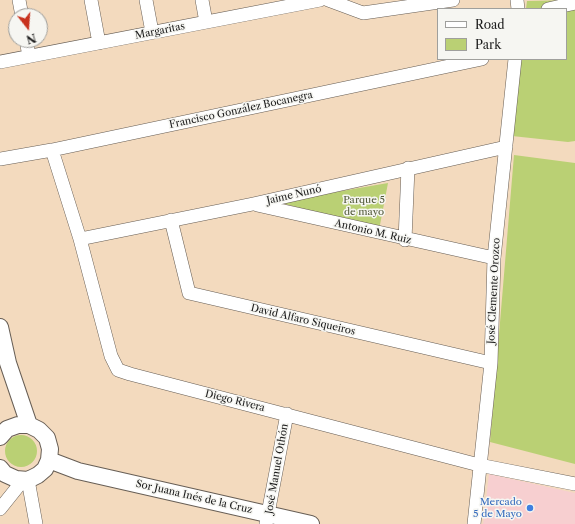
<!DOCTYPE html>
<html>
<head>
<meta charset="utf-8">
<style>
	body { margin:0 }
	#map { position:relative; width:575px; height:524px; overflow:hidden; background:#f3dabe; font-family:"Libre Caslon Text",serif }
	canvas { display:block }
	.legend { position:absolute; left:437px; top:8px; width:130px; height:52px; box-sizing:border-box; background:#f6f6f2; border:1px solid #9f9f9c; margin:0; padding:5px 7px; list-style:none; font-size:12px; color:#1c1c1c }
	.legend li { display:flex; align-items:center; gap:8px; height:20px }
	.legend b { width:20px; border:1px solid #9f9f9c }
	.north { position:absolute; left:8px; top:8px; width:40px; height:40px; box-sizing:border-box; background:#f6f6f2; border:1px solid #9f9f9c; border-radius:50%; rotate:163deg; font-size:11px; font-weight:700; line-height:16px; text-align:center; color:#1c1c1c }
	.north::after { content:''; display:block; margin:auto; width:14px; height:18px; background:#c8321e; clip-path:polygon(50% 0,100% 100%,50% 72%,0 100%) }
</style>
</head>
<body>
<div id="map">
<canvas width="575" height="524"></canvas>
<ul class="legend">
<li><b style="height:5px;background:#fff"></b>Road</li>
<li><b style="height:11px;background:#bad074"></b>Park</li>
</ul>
<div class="north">N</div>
</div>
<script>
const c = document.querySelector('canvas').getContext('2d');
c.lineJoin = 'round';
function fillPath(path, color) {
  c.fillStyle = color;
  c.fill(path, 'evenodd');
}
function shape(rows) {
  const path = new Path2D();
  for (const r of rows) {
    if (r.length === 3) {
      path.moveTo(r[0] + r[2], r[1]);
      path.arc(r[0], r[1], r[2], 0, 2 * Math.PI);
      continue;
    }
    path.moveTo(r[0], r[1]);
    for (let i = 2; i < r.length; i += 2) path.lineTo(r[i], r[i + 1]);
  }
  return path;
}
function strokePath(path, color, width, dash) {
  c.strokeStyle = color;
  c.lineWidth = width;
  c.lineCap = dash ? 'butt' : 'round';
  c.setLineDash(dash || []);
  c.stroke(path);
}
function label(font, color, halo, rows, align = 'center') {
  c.font = font + ' "Libre Caslon Text",serif';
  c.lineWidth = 3;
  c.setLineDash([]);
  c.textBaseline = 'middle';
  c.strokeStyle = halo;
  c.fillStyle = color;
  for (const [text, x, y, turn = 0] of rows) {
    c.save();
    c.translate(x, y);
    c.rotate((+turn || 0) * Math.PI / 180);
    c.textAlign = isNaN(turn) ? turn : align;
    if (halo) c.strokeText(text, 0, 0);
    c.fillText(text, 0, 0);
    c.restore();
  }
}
const built = shape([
	[489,474,575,493,575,524,483,524]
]);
const green = shape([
	[575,0,575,141,568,142,512,136,521,59,566,59,566,9,526,9,527,1],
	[514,155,575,163,575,464,490,442],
	[388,183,379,230,278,202],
	[21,451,16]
]);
const minor = shape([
	[19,0,22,16],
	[91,0,99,43],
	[146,0,152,32],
	[202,0,206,22],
	[328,0,363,13,453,0],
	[517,0,518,9],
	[548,9,575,3],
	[26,40,29,56],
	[0,62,320,0],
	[52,150,80,239,111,356,118,370,130,374,479,465,575,484],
	[0,159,52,150,482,59],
	[257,205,494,258],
	[171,220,189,293,491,363],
	[80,239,253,204,506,147],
	[405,240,408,168],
	[28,480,36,524],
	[0,509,24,479],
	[266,524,287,414],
	[474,524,491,363,494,258,515,59]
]);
const major = shape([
	[0,327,8,363,29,425],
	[0,437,7,429,18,425,29,425,39,430,47,438,50,449,49,460,45,469,38,475,28,480,16,479,5,474,0,468],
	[49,460,78,471,311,524]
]);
const markers = [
	[530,508,4,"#3f7fe0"]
];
const streetNames = [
	["Margaritas",160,31,-11],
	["Francisco González Bocanegra",241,110,-12],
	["Jaime Nunó",294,195,-13],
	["Antonio M. Ruiz",373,232,13],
	["José Clemente Orozco",494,291,-87],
	["David Alfaro Siqueiros",303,320,13],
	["Diego Rivera",235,401,14],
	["José Manuel Othón",277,469,-80],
	["Sor Juana Inés de la Cruz",194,497,13]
];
const parkNames = [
	["Parque 5",364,200],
	["de mayo",364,212]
];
const shopNames = [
	["Mercado",522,502],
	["5 de Mayo",522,514]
];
fillPath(built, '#f7cfd0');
fillPath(green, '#bad074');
strokePath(minor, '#675e55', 14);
strokePath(major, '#675e55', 18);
strokePath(minor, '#fff', 13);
strokePath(major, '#fff', 16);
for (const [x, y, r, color] of markers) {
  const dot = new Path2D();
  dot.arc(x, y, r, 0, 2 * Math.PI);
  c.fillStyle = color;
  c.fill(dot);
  strokePath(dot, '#f6f6f2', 1.5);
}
label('10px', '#1c1c1c', '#f6f6f2', streetNames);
label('10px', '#535b3b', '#f6f6f2', parkNames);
label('10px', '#366cbe', '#f6f6f2', shopNames, 'right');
</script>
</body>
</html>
